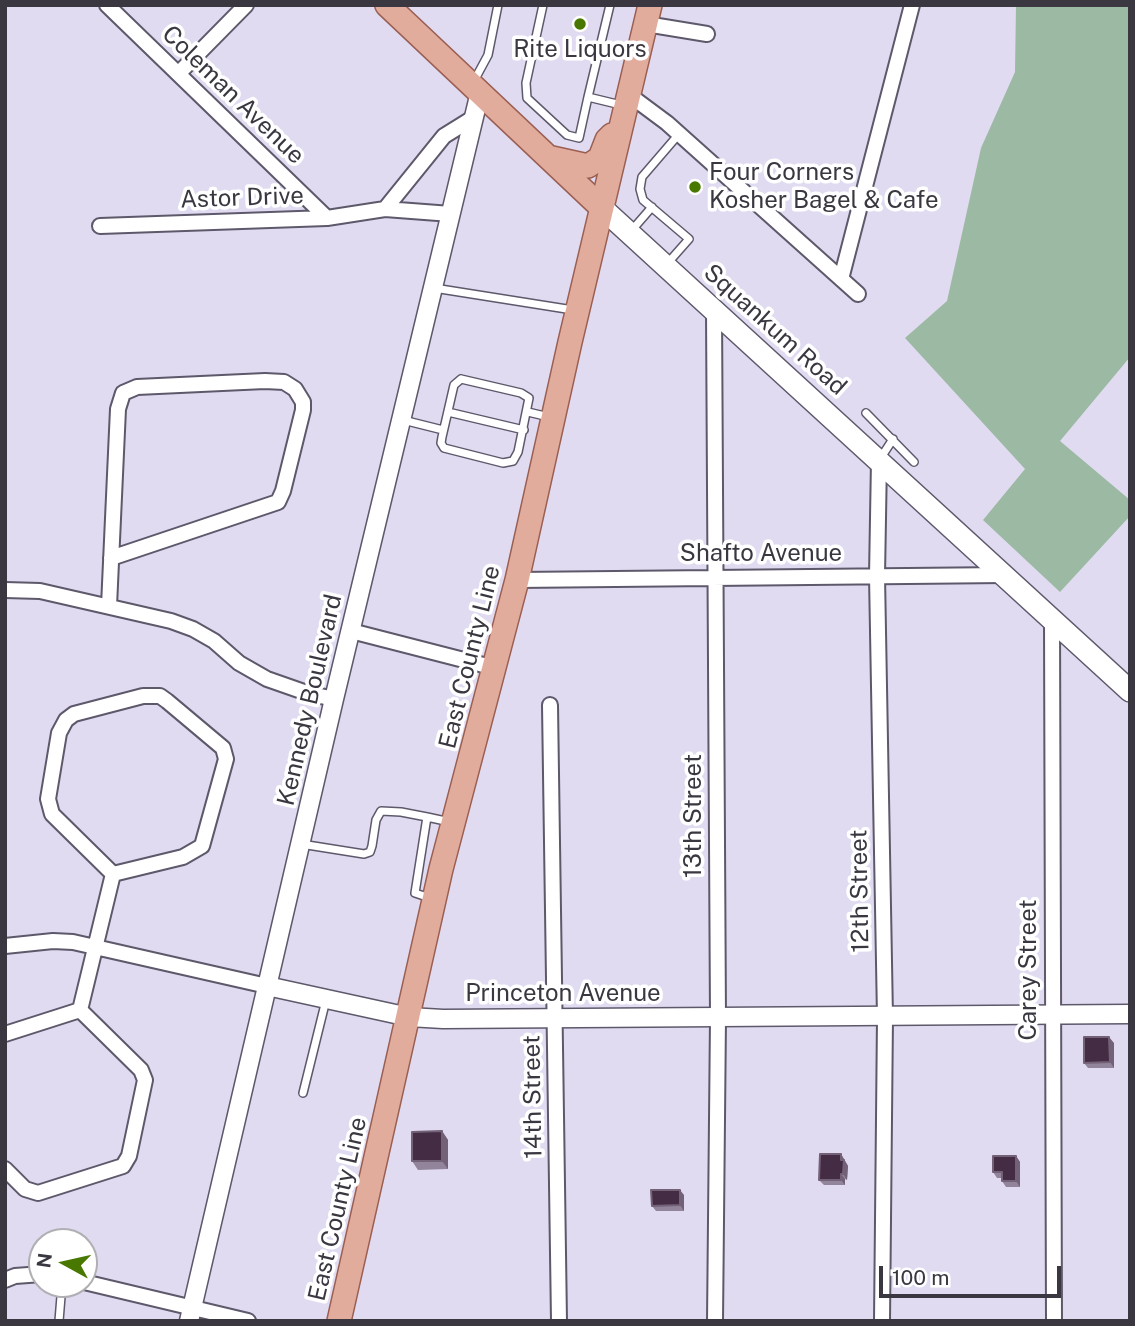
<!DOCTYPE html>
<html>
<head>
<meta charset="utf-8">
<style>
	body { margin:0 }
	#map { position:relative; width:1135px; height:1326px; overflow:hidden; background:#e1dbf1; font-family:"Public Sans",sans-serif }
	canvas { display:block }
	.frame { position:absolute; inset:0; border:7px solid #3a3740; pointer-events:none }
	.north { position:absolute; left:28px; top:1228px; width:70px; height:70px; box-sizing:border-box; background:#fff; border:2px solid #b0afb3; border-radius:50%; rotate:278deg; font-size:19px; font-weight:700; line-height:28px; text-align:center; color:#3a3740 }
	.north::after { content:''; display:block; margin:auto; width:24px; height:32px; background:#487800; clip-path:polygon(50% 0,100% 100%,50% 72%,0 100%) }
	.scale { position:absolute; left:879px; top:1266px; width:182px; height:32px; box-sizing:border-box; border:4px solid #3a3740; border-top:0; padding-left:9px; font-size:21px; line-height:24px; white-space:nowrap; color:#3a3740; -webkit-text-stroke:5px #fff; paint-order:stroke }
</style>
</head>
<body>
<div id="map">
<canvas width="1135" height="1326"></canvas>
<div class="frame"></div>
<div class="north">N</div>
<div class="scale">100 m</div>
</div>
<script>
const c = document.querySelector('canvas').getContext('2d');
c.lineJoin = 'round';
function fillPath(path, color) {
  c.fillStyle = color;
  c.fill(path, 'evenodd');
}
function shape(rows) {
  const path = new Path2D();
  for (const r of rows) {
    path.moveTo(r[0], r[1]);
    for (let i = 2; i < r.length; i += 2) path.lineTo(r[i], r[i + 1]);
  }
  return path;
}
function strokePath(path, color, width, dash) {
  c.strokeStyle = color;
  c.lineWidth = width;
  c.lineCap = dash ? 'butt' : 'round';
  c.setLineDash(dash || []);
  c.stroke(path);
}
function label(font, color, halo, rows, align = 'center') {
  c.font = font + ' "Public Sans",sans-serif';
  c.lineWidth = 7;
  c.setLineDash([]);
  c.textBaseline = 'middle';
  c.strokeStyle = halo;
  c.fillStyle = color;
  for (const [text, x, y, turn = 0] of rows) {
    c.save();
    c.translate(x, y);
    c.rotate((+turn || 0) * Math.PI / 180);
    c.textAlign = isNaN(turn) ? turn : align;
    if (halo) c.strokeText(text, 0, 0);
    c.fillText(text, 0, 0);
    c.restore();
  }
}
const green = shape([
	[1016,5,1130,5,1130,357,1060,441,1130,500,1130,516,1060,592,983,520,1025,469,905,338,947,301,981,148,1015,72]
]);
const service = shape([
	[543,5,526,83,527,98,567,135,579,138,588,97],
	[610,5,588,97,621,105],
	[474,81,488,55,498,5],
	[632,230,652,207],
	[666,265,689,239,643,200,640,189,642,177,679,134],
	[434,288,573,310],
	[461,379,521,393,529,398,518,452,513,461,503,463,444,448,441,443,442,437,454,385,461,379],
	[448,412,524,430],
	[528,412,549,417],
	[866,413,914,462],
	[403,420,443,430],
	[880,459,893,439],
	[427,817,450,822],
	[301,844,364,854,370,852,372,846,376,820,381,811,401,812,427,817,415,893,430,898],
	[303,1093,326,1000],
	[59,1321,62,1284]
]);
const minor = shape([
	[107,5,327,218],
	[646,24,707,34],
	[179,73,246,5],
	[628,94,667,123,858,294],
	[385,209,444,136,473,118],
	[100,226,327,218,385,209,451,214],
	[841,279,912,5],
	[714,310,718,1018,715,1321],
	[879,460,877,576,885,1017,882,1321],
	[517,580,1005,575],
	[5,590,40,591,171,621,193,629,214,641,239,663,267,679,307,693,334,699],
	[109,606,118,409,123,393,137,387,265,381,284,382,295,389,303,402,303,410,283,491,278,502,111,558],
	[1052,619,1054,1321],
	[351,631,495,668],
	[143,696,160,696,167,701,223,748,226,759,202,846,183,857,113,874,52,814,48,799,59,733,66,720,74,714,143,696],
	[550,705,559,1321],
	[5,946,53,941,73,942,267,986],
	[80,1010,113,874],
	[5,1034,80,1010,141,1070,145,1080,129,1156,123,1166,38,1193,25,1189,5,1169],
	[5,1280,15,1276,42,1274],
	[84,1282,248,1321]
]);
const tertiary = shape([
	[267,986,409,1017,443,1019,1130,1014],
	[189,1321,334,699,480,92]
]);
const secondary = shape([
	[602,208,1130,691]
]);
const primary = shape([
	[387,5,602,208],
	[552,158,588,166,600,158,607,140,612,135],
	[339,1321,441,869,517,580,570,342,650,5]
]);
const wall = shape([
	[1114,1043,1114,1068,1088,1068,1084,1063],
	[442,1131,448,1140,448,1169,418,1170,412,1161],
	[841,1154,848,1166,847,1180,845,1179,845,1185,824,1185,819,1180],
	[1016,1156,1020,1162,1020,1187,1006,1187,1002,1181,1002,1178,997,1178,993,1172],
	[684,1195,684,1211,656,1211,652,1206]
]);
const shadedWall = shape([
	[1109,1037,1114,1043,1114,1068,1110,1062],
	[442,1131,448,1140,448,1169,442,1161],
	[841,1154,848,1166,847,1180,843,1174],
	[1016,1156,1020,1162,1020,1187,1016,1181],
	[841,1174,845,1179,845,1185,841,1180],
	[680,1190,684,1195,684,1211,680,1205]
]);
const building = shape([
	[1084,1037,1109,1037,1110,1062,1084,1063,1084,1037],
	[442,1131,442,1161,412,1161,412,1132,442,1131],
	[820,1154,841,1154,841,1160,844,1160,843,1174,841,1174,841,1180,819,1180,820,1154],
	[993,1156,1016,1156,1016,1181,1002,1181,1002,1172,993,1172,993,1156],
	[651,1190,680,1190,680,1205,652,1206,651,1190]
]);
const markers = [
	[580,24,7,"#487800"],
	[695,187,7,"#487800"]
];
const poiNames = [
	["Rite Liquors",580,50],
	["Four Corners",709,173,"left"],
	["Kosher Bagel & Cafe",709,201,"left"]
];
const streetNames = [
	["Coleman Avenue",233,95,44],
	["Astor Drive",242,198,-2],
	["Squankum Road",775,330,42],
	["Shafto Avenue",761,554],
	["East County Line",470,657,-76],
	["Kennedy Boulevard",310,700,-77],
	["13th Street",694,816,-90],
	["12th Street",860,891,-91],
	["Carey Street",1029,970,-90],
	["Princeton Avenue",563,994],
	["14th Street",533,1097,-91],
	["East County Line",338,1209,-77]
];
fillPath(green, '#9bb9a3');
strokePath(service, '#5e586b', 10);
strokePath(minor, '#5e586b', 18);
strokePath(tertiary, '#5e586b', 21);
strokePath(secondary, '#5e586b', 24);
strokePath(primary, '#9a5f52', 26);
strokePath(service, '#fff', 7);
strokePath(minor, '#fff', 14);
strokePath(tertiary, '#fff', 18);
strokePath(secondary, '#fff', 21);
strokePath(primary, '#e2ac9d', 23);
fillPath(wall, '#92849a');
fillPath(shadedWall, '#736178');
fillPath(building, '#442d44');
strokePath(building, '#736178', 2);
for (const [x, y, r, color] of markers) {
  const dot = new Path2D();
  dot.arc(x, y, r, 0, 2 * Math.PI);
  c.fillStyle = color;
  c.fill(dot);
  strokePath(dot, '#fff', 2.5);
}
label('24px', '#3a3740', '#fff', poiNames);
label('24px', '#3a3740', '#fff', streetNames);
</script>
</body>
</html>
